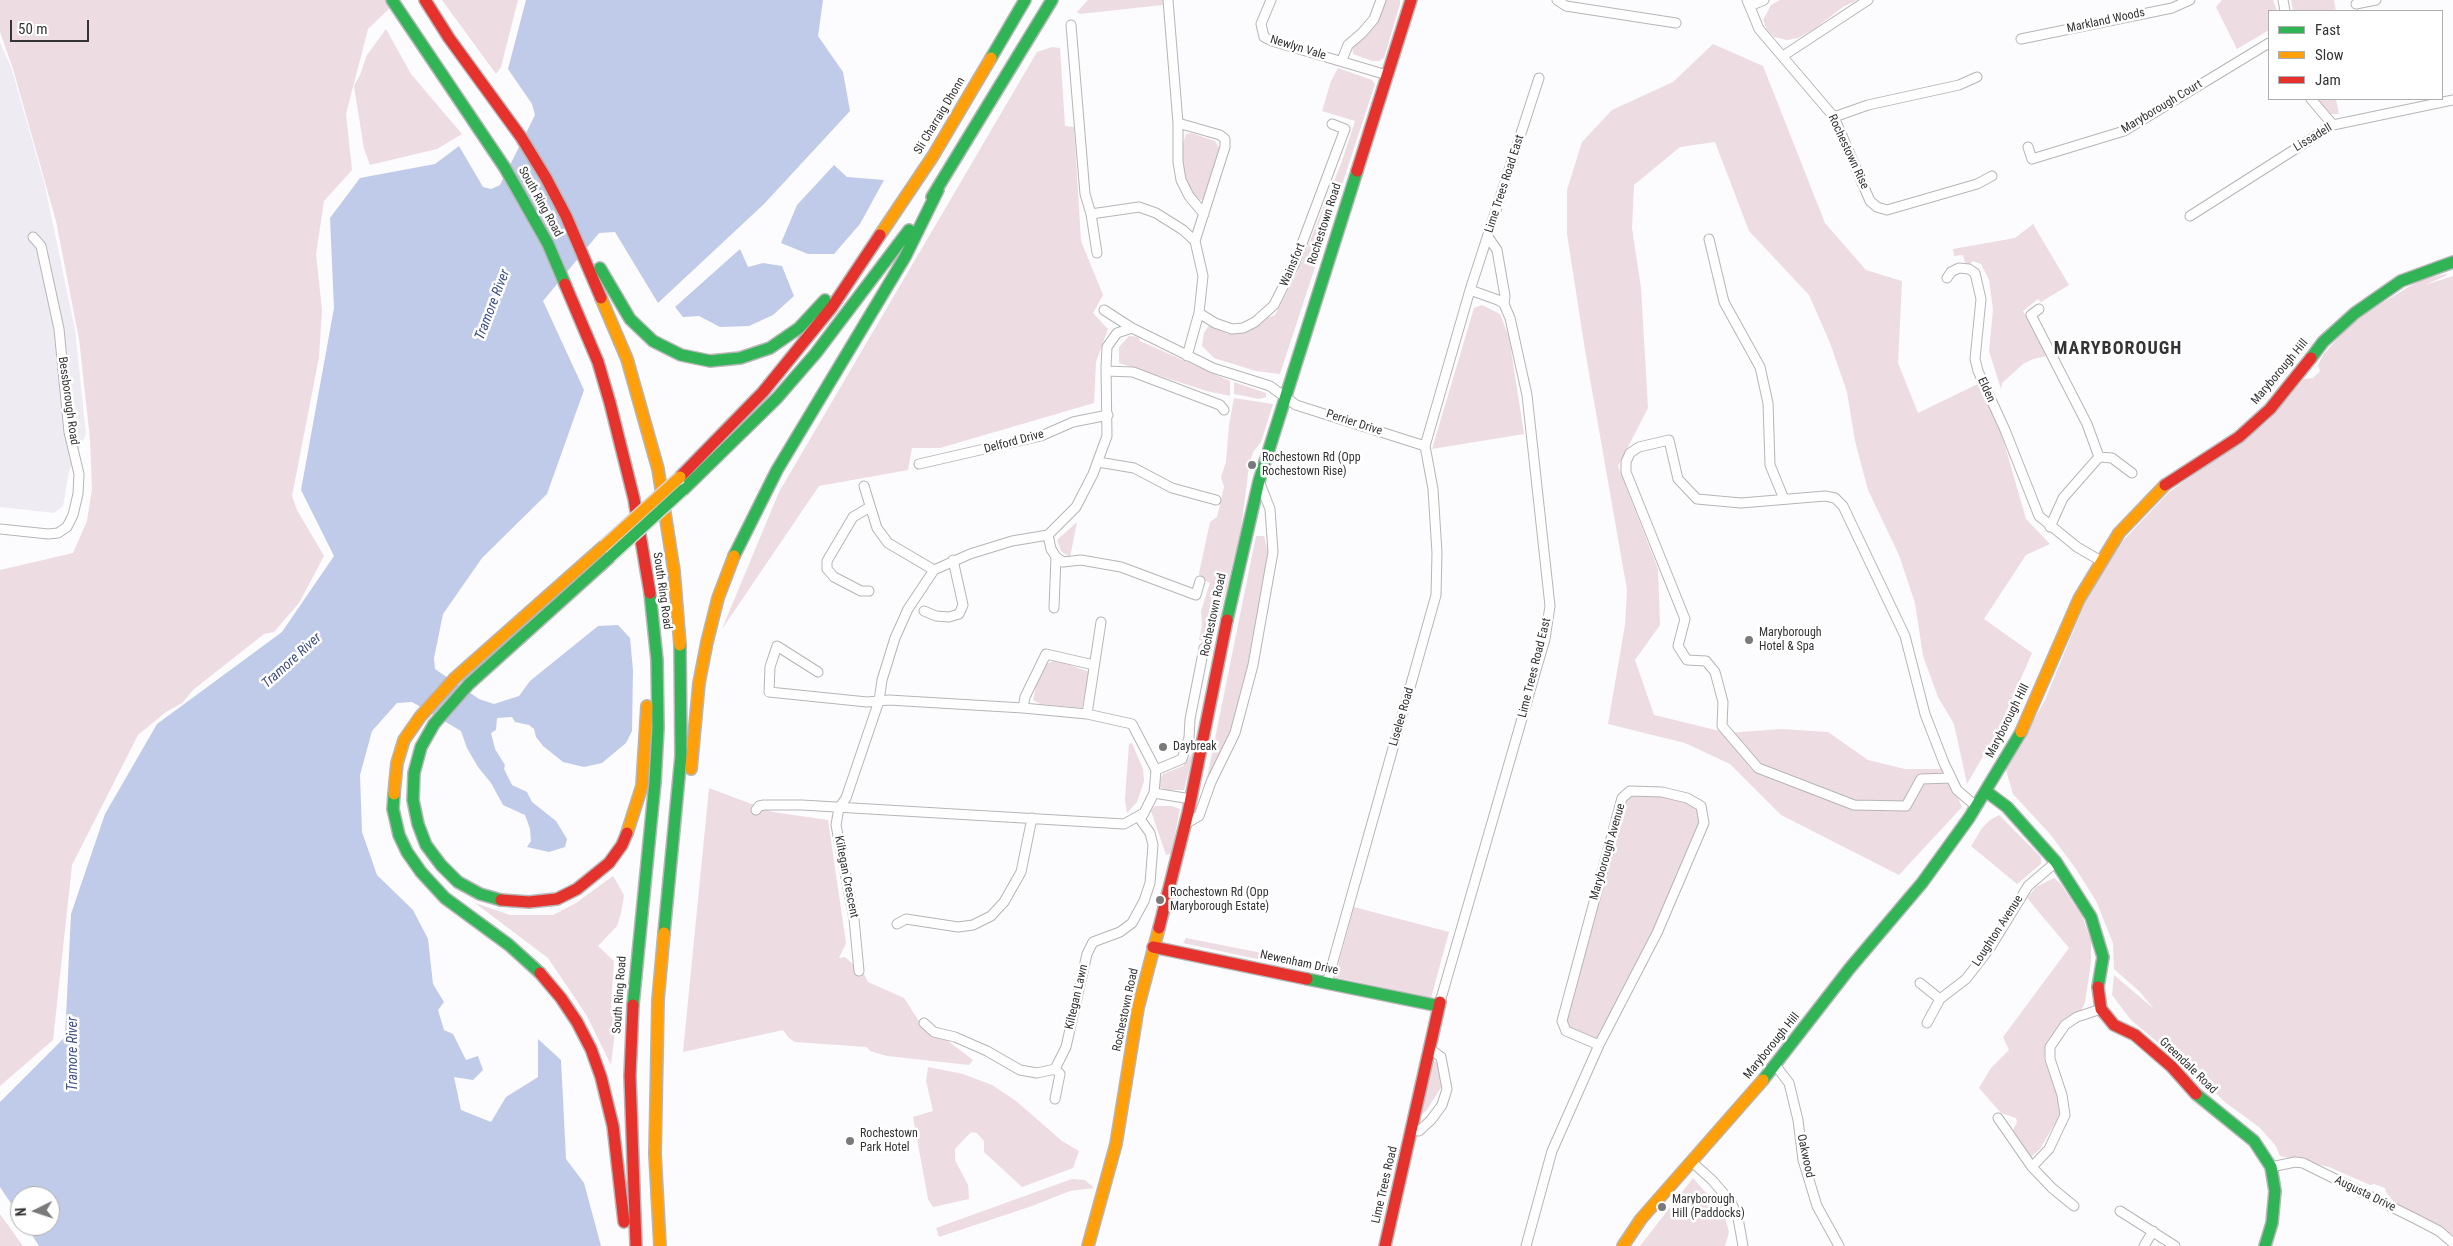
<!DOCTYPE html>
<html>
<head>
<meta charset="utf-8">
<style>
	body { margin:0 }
	#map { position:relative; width:2453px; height:1246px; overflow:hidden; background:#fcfbfd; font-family:"Roboto Condensed",sans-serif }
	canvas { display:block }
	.legend { position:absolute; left:2268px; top:10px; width:175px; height:90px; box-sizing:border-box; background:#fff; border:1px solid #aeaeae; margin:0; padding:6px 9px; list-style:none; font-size:15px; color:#353435 }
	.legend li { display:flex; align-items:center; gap:10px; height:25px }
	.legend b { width:25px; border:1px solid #aeaeae }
	.north { position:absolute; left:10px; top:1186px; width:50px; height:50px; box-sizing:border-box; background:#fff; border:1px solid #aeaeae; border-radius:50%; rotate:266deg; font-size:14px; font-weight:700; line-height:20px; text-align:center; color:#353435 }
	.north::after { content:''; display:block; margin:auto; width:18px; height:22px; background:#7b7a7b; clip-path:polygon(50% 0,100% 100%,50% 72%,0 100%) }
	.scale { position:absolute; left:10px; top:20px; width:79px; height:22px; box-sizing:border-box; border:2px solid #353435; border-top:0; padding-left:6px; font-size:15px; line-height:18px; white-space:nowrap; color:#353435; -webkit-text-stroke:4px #fff; paint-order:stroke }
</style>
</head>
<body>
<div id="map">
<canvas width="2453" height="1246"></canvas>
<ul class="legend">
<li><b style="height:6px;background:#30b455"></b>Fast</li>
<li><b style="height:6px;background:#ff9f0a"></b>Slow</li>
<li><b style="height:6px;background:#e5322d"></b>Jam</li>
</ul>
<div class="north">N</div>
<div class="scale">50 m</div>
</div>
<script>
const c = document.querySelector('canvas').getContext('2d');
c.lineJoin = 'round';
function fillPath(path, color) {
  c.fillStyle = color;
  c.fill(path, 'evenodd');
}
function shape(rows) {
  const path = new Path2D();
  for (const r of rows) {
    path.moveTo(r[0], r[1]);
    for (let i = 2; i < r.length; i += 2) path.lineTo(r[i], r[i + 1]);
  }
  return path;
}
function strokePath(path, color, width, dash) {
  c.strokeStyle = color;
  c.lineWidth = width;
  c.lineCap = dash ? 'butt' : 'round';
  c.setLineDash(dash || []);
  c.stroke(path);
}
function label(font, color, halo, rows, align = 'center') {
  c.font = font + ' "Roboto Condensed",sans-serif';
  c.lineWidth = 5;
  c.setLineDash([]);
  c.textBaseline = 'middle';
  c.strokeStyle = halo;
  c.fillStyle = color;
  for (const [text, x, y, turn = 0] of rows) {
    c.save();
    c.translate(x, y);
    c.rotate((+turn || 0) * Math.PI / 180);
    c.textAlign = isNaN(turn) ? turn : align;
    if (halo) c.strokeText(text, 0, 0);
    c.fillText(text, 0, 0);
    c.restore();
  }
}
const built = shape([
	[0,42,12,70,45,186,75,330,86,434,69,471,63,506,54,513,0,507]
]);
const green = shape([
	[0,0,398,0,368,29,346,114,352,170,324,201,316,254,322,310,319,357,292,496,297,510,324,556,299,603,274,632,264,634,193,690,182,703,166,712,138,735,72,865,53,1040,0,1086,0,570,73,553,87,521,92,489,90,439,79,339,56,221,13,69,0,32],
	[442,0,518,0,501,67,496,74],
	[1088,0,1163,0,1163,5,1080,14,1077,12],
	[1385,0,1400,0,1400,4,1384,58,1379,61,1372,61,1353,54,1352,46,1372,29],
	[1780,0,1857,0,1843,7,1814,29,1798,38,1787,40,1774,37,1767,30,1763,20,1771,5],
	[2222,0,2273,0,2277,11,2269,11,2269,30,2237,49,2216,7],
	[2291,0,2334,0,2336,11,2293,11],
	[386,29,411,74,462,134,437,149,370,165,364,149,354,86,360,75,367,55],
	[1713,44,1763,66,1825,223,1866,270,1902,281,1898,363,1918,413,1986,380,2026,519,2050,544,2026,555,1984,619,2032,653,2000,727,1967,784,1954,724,1938,697,1923,656,1915,603,1899,555,1868,490,1855,441,1847,392,1830,343,1809,295,1749,231,1715,142,1680,147,1634,185,1632,228,1641,288,1648,408,1618,466,1658,569,1660,625,1635,660,1654,715,1728,733,1781,729,1828,732,1868,760,1905,769,1945,769,1962,807,1899,875,1781,815,1730,764,1685,743,1608,724,1625,625,1627,590,1585,350,1567,234,1567,190,1582,142,1612,110,1673,82],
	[1052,47,1060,48,1065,126,1074,127,1081,241,1103,295,1093,313,1108,329,1096,362,1094,403,940,448,912,448,908,470,819,486,722,629,779,492,1037,52],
	[1338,68,1372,80,1375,84,1280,374,1256,371,1214,358,1202,346,1204,333,1209,325,1228,334,1239,334,1255,322,1275,315,1297,273,1342,161,1355,121,1322,111,1331,81],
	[2316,99,2341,99,2336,100,2339,114,2331,114],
	[1191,133,1215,141,1220,149,1207,193,1202,200,1196,199,1187,186,1182,163,1182,147,1186,134],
	[2033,224,2069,285,2041,302,2038,299,2023,311,2044,347,2047,356,2033,359,2023,364,2002,383,2001,389,1989,351,1993,310,1989,280,1981,264,1973,261,1970,264,1965,263,1963,255,1954,256,1953,249,2015,238],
	[2446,274,2447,275,2425,285,2453,276,2453,1235,2394,1202,2386,1192,2385,1188,2374,1184,2370,1185,2329,1167,2280,1156,2276,1146,2259,1127,2226,1103,2192,1071,2131,1020,2112,995,2114,975,2154,1009,2139,991,2114,969,2113,943,2096,901,2076,869,2050,834,2013,794,2006,770,2045,700,2086,600,2117,547,2168,493,2267,422,2304,379,2313,378,2320,371,2318,365,2323,355,2344,331,2366,313,2420,280],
	[1482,305,1500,314,1509,337,1524,434,1432,449,1474,308],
	[1129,336,1138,337,1140,341,1230,381,1230,396,1207,391,1119,363,1119,347],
	[1234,382,1266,393,1266,397,1259,399,1234,394],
	[1234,398,1273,404,1261,442,1253,452,1249,466,1241,529,1213,643,1199,640,1202,625,1201,611,1210,583,1200,578,1199,573,1210,522,1217,517,1224,487,1221,477,1226,462,1229,425],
	[1077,522,1070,557,1061,551,1057,540],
	[1256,536,1264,536,1269,556,1250,667,1232,732,1203,798],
	[1056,660,1089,672,1082,708,1040,704,1033,700,1037,682,1046,664],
	[1132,743,1143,769,1144,781,1137,802,1127,813,1125,800,1126,784,1129,744],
	[1194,751,1184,790,1167,790,1157,786,1163,774,1183,766],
	[709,788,773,812,828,820,846,943,839,958,845,957,855,966,855,972,864,974,868,982,904,998,922,1026,944,1038,973,1060,969,1065,887,1056,870,1051,867,1047,795,1042,789,1038,783,1030,683,1052],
	[1630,791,1662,792,1696,803,1703,827,1599,1045,1566,1031,1562,1021,1622,798],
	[1155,806,1172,806,1180,809,1171,854,1166,855,1151,811],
	[1999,815,2041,857,2041,864,2017,884,1971,846,1982,828,1990,820],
	[613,876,624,895,621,913,617,926,598,946,614,961,611,1005,616,1023,611,1065,587,1016,548,958,475,903,510,915,553,915,576,903],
	[2054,878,2060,883,2082,916,2091,941,2091,962,2085,1002,2082,1009,2059,1024,2048,1042,2044,1058,2058,1098,2061,1113,2040,1149,2031,1157,2013,1130,2017,1122,2016,1118,2001,1113,1979,1088,1991,1068,2009,1050,2003,1037,2069,948,2027,898,2036,887],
	[1354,907,1449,932,1431,998,1335,977],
	[1186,938,1272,955,1271,962,1183,943],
	[1431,1061,1437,1062,1442,1086,1426,1111,1419,1117],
	[928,1067,963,1074,992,1085,1016,1101,1062,1141,1079,1151,1073,1168,1022,1187,984,1152,984,1141,977,1133,971,1132,955,1149,955,1160,968,1185,969,1199,933,1207,928,1199,913,1117,933,1111,926,1081],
	[1693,1178,1707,1194,1721,1203,1729,1232,1725,1246,1640,1246],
	[1072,1179,1085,1180,1094,1188,1070,1191,1032,1206,939,1237,936,1228],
	[0,1214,23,1246,0,1246]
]);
const water = shape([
	[526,0,823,0,818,36,843,72,850,111,764,204,658,303,615,232,599,233,543,301,584,390,547,494,482,558,443,614,434,658,435,669,479,699,494,704,519,696,530,681,598,626,618,625,630,638,633,670,632,731,626,743,602,763,584,767,563,762,543,746,536,737,534,729,529,725,515,722,512,717,497,718,496,730,491,733,495,749,505,765,504,769,512,785,527,792,532,802,556,821,567,839,565,847,549,852,527,847,531,841,530,829,525,815,503,805,491,783,478,767,467,748,461,731,412,702,397,703,372,731,360,775,362,832,377,875,413,910,428,939,433,984,444,1002,438,1010,444,1030,453,1034,466,1060,478,1056,483,1070,473,1080,454,1077,461,1110,491,1122,506,1097,538,1077,538,1039,561,1060,566,1159,584,1183,601,1246,39,1246,26,1226,50,1226,50,1196,20,1196,20,1217,0,1187,0,1102,65,1037,71,914,105,814,157,724,282,632,334,556,301,490,334,308,330,218,360,178,435,164,459,146,483,187,491,189,500,185,535,115,532,104,508,69],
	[834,165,847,177,884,180,860,224,834,254,808,254,781,243,797,205],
	[740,249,748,267,763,263,782,266,794,296,773,315,749,326,720,327,699,316,683,317,675,307]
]);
const street = shape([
	[1168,0,1178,123,1178,162,1181,180,1189,196,1204,214],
	[1271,0,1261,24,1264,37,1272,41,1387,75],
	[1557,0,1566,6,1676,23],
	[1747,0,1759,29,1834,117,1870,201,1877,207,1887,210,1977,184,1992,176],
	[2283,0,2285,11],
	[2356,4,2376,0],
	[1750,6,1764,0],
	[1071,25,1085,194,1091,214,1097,253],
	[2021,39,2172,8,2190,0],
	[1783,56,1868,0],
	[1342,60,1348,45,1362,33,1374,19,1381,0],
	[2311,99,2333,125],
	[1834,117,1868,105,1959,85,1977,77],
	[1178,123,1220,135,1225,139,1225,147,1195,241],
	[2028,147,2032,159,2124,131,2269,43],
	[1091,214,1139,207,1156,213,1183,230,1195,241,1203,276,1199,313],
	[2190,216,2333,125,2453,100],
	[1488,237,1497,250,1505,296,1504,304],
	[1709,239,1724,302,1760,367,1768,403,1770,465,1784,499],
	[1947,278,1951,272,1959,268,1969,269,1975,273,1981,299,1975,359,1978,371,2005,430,2039,516,2077,547,2101,561],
	[2039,309,2031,315,2087,424,2099,457,2063,498,2050,527],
	[1104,310,1132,328,1213,368,1270,386,1296,405,1425,446],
	[1132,328,1117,333,1107,347,1106,367,1107,436,1093,474,1076,507,1048,535,1051,549,1056,557,1063,562,1081,560,1121,567,1196,595,1200,581],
	[1187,356,1199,313,1215,323,1232,329,1243,328,1255,322,1274,305,1294,265,1345,129,1332,124],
	[1106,371,1133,372,1220,405,1224,410],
	[1425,446,1470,290,1539,78],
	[2099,457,2112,458,2132,473],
	[1098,462,1134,468,1172,488,1216,500],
	[919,464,1041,436,1073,422,1108,415],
	[864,486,877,528,888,543,934,570],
	[0,529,48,534,58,533,67,527,73,515,78,494,79,474,69,432,59,329,41,246,33,237],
	[869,591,861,591,834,577,827,569,827,561,853,517,870,507],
	[1054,608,1056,557],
	[924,611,936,616,949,617,959,614,963,605,953,560],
	[1023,708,1025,697,1046,654,1094,665],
	[1087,714,1101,622],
	[1156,770,1182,759,1189,738,1190,719,1204,648],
	[1951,778,1921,779,1906,806,1854,805,1758,768,1722,726,1723,702,1715,672,1706,661,1687,660,1678,646,1685,619,1626,472,1626,462,1630,453,1639,447,1669,440,1678,479,1697,499,1741,503,1825,496,1835,498,1843,506,1905,636,1925,714,1944,763,1957,790,1977,807],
	[1154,793,1191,799],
	[756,810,759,806,764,805,802,805,1124,824,1144,813,1154,793,1156,770,1132,724,1087,714,1023,708,889,700,867,702,769,692,770,667,777,646,818,672],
	[1185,824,1199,816,1211,782,1235,733,1253,665,1273,552,1270,509,1259,481],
	[897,924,906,919,958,927,973,925,991,916,1004,902,1021,872,1032,818],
	[859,971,854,919,836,825,839,808,846,798,879,701,882,680,895,638,908,609,934,570,970,554,1012,541,1048,535],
	[1327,983,1436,595,1437,553,1433,489,1425,446],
	[1920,983,1940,999],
	[1440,1002,1545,639,1550,606,1527,395,1510,318,1504,304,1498,300,1470,290],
	[924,1023,934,1032,955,1037,987,1051,1020,1070,1037,1073,1055,1069,1066,1047,1087,954,1093,942,1120,932,1132,923,1144,901,1150,883,1153,845,1150,833,1140,819,1144,813],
	[1927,1023,1940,999,1966,979,1990,948,2028,886,2056,862],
	[1776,1066,1789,1083,1798,1120,1803,1160,1817,1206,1839,1246],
	[1055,1099,1060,1074,1055,1069],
	[1998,1118,2032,1167,2052,1188,2074,1206],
	[1412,1130,1419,1131,1431,1120,1442,1105,1447,1089,1441,1057,1430,1049],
	[1691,1161,1712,1180,1731,1202,1738,1218,1743,1246],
	[2032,1167,2049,1149,2065,1115,2062,1095,2050,1059,2050,1047,2065,1025,2077,1017,2101,1009],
	[2271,1167,2295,1162,2303,1163,2416,1219,2439,1231,2453,1243],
	[2120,1211,2175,1246],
	[1526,1246,1552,1151,1599,1045,1657,933,1704,823,1701,806,1687,798,1662,792,1630,791,1622,798,1562,1021,1566,1031,1599,1045],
	[2144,1246,2153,1231]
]);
const fast = shape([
	[392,0,505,168,548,244,565,284],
	[991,58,1025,0],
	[932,197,1052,0],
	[600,268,630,319,653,341,681,355,710,361,740,358,770,348,799,328,825,300],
	[2311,358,2323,342,2355,313,2401,281,2453,262],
	[683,490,777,398,816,353,909,230],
	[734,556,777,470,905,257,938,190],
	[1227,620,1259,481,1357,171],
	[1987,792,2007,807,2056,862,2091,917,2103,957,2098,987],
	[394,794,393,809,399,835,407,852,421,872,445,898,509,945,540,973],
	[501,900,480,894,458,882,441,865,426,845,418,824,413,800,414,773,421,747,434,724,469,684,610,557],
	[664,933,681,756,680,645],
	[1307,979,1439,1006],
	[633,1005,655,782,658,728,657,660,650,593],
	[1763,1080,1850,968,1922,883,1969,818,2021,732],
	[2196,1094,2254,1141,2271,1167,2275,1191,2272,1223,2265,1246]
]);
const slow = shape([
	[880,235,933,156,991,58],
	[601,298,627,359,658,469,674,571,680,645],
	[2021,732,2079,599,2119,533,2165,485],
	[691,769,699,683,707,642,718,598,734,556],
	[394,794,397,763,404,740,420,717,455,678,604,546],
	[627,833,642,786,647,706],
	[660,1246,655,1154,658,1000,664,933],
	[1088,1246,1116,1144,1138,1008,1159,928],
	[1623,1246,1641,1219,1763,1080]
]);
const jam = shape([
	[425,0,449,38,521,137,546,178,566,216,601,298],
	[1357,171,1411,0],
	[565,284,598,362,610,403,634,499,650,593],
	[680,477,763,392,832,307,880,235],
	[2165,485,2239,437,2270,409,2311,358],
	[501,900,529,902,557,899,577,889,609,863,622,845,627,833],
	[1159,928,1188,813,1227,620],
	[1153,947,1307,979],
	[540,973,561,998,577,1022,591,1049,601,1077,613,1126,624,1222],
	[2098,987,2101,1009,2114,1025,2135,1035,2172,1067,2196,1094],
	[633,1005,630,1076,636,1246],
	[1385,1246,1440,1002]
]);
const fastBridge = shape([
	[610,557,683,490]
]);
const slowBridge = shape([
	[604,546,680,477]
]);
const markers = [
	[1252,465,5,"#7b7a7b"],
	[1749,640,5,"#7b7a7b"],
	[1163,747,5,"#7b7a7b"],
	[1160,900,5,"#7b7a7b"],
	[850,1141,5,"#7b7a7b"],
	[1662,1207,5,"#7b7a7b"]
];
const streetNames = [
	["Markland Woods",2106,21,-12],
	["Newlyn Vale",1298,48,17],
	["Maryborough Court",2162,107,-31],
	["Sli Charraig Dhonn",940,116,-59],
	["Lissadell",2313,138,-31],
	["Rochestown Rise",1848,152,65],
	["Lime Trees Road East",1505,184,-72],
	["South Ring Road",540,202,61],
	["Rochestown Road",1325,224,-72],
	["Wainsfort",1293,265,-67],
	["Maryborough Hill",2280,372,-50],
	["Elden",1986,390,65],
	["Bessborough Road",68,401,82],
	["Perrier Drive",1354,423,18],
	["Delford Drive",1014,442,-15],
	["South Ring Road",662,591,82],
	["Rochestown Road",1214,615,-78],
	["Lime Trees Road East",1535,668,-76],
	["Liselee Road",1402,717,-74],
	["Maryborough Hill",2008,721,-63],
	["Maryborough Avenue",1608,852,-74],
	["Kiltegan Crescent",846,877,79],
	["Loughton Avenue",1998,931,-57],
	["Newenham Drive",1299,963,12],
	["South Ring Road",620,995,-86],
	["Kiltegan Lawn",1077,997,-77],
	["Rochestown Road",1126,1010,-78],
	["Maryborough Hill",1772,1046,-51],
	["Greendale Road",2188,1066,44],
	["Oakwood",1805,1156,78],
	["Lime Trees Road",1385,1185,-77],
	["Augusta Drive",2365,1194,26]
];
const poiNames = [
	["Rochestown Rd (Opp",1262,458],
	["Rochestown Rise)",1262,472],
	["Maryborough",1759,633],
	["Hotel & Spa",1759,647],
	["Daybreak",1173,747],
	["Rochestown Rd (Opp",1170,893],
	["Maryborough Estate)",1170,907],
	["Rochestown",860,1134],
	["Park Hotel",860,1148],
	["Maryborough",1672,1200],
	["Hill (Paddocks)",1672,1214]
];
const waterNames = [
	["Tramore River",493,305,-69],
	["Tramore River",292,661,-42],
	["Tramore River",73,1054,-90]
];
const districtNames = [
	["MARYBOROUGH",2118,349]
];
fillPath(built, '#efebf2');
fillPath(green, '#eedce3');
fillPath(water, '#c0cbea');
strokePath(street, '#b6b5b7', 11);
strokePath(fast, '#b6b5b7', 14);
strokePath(slow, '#b6b5b7', 14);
strokePath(jam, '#b6b5b7', 14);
strokePath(street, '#fffeff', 9);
strokePath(fast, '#30b455', 11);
strokePath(slow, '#ff9f0a', 11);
strokePath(jam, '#e5322d', 11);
strokePath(fastBridge, '#d6d5d6', 14, []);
strokePath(slowBridge, '#d6d5d6', 14, []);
strokePath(fastBridge, '#30b455', 11);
strokePath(slowBridge, '#ff9f0a', 11);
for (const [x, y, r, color] of markers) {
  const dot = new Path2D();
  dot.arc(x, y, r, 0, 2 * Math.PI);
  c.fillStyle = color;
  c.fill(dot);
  strokePath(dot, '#fff', 2);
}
label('12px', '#353435', '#fff', streetNames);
label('12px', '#353435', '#fff', poiNames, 'left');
label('italic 14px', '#405089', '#fff', waterNames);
c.letterSpacing = '1px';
label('bold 18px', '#353435', '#fff', districtNames);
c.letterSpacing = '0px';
</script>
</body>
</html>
